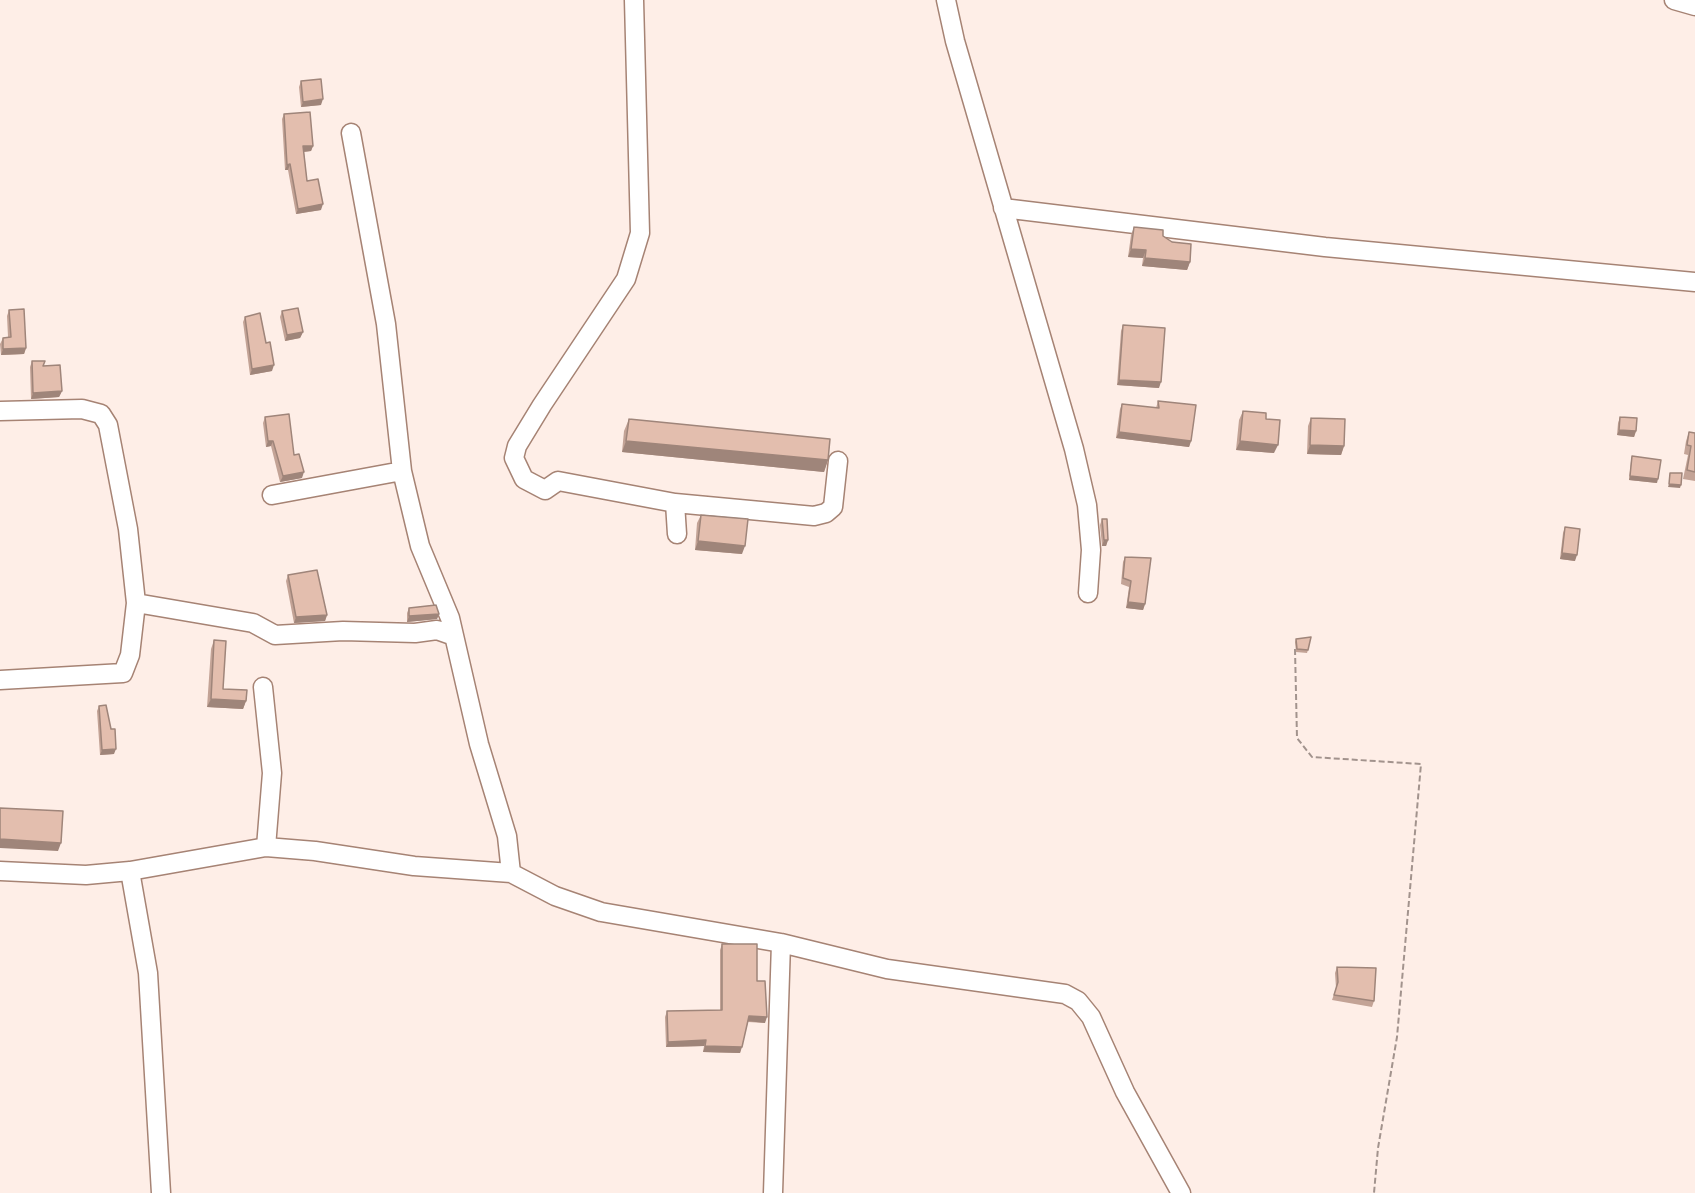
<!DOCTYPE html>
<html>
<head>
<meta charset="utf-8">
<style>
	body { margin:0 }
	canvas { display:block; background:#feeee7 }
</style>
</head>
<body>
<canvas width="1695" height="1193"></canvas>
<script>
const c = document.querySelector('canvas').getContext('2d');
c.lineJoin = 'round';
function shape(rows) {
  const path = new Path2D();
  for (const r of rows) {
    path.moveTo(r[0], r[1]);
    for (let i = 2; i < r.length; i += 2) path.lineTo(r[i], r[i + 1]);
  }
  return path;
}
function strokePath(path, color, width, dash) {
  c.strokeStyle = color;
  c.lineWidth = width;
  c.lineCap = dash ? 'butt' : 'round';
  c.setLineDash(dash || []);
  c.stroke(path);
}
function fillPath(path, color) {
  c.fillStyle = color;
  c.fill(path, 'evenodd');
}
const path = shape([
	[1295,649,1297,738,1312,757,1421,764,1397,1037,1378,1148,1374,1193]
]);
const minor = shape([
	[634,0,640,233,626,279,542,405,517,446,514,458,524,479,545,490,558,481,675,503,677,534],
	[946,0,955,41,1074,449,1087,505,1091,550,1088,593],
	[1674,0,1695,6],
	[351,133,386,324,402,471,420,546,450,618,479,744,507,836,511,873],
	[1003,208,1325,247,1695,282],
	[0,411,82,409,101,414,108,425,128,529,136,603,130,655,123,673,0,680],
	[272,495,402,471],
	[675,503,814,516,826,513,833,507,838,461],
	[136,603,253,623,275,635,343,631,415,633,437,630,454,636],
	[263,687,272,773,266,847],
	[0,871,86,875,130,871,266,847,315,851,414,866,511,873,555,896,601,912,781,943,887,969,1065,994,1078,1001,1091,1017,1125,1092,1181,1193],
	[130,871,148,973,161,1193],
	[773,1193,781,943]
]);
const wall = shape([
	[301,81,321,105,301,107,299,87],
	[284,114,313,146,311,151,304,152,307,181,321,210,296,214,288,170,285,170,282,119],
	[1134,227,1163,236,1190,262,1187,270,1142,266,1143,258,1128,257,1131,235],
	[9,310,26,348,24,354,1,355,0,344,3,338,8,337,7,316],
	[282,311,303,332,300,338,285,341,280,317],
	[245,317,266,343,272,371,250,375,243,322],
	[1123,325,1159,388,1117,385,1121,331],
	[32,361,43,366,62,391,59,397,31,399,30,367],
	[1158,401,1191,441,1189,447,1116,438,1120,409,1122,404,1156,408],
	[1243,411,1266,419,1274,453,1236,450,1239,420],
	[265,417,294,455,302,478,280,482,271,446,266,447,263,423],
	[1620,417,1636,431,1634,437,1617,435,1618,423],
	[1311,418,1344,446,1341,455,1307,454,1308,426],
	[629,419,828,460,824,472,622,452,624,431],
	[1689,432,1695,433,1695,481,1683,479,1688,455,1684,454,1686,441],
	[1632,456,1657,483,1629,480,1631,461],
	[701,515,742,554,695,550,697,523],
	[1102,519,1108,540,1106,546,1102,546,1100,525],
	[1565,527,1575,561,1560,559,1563,533],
	[1125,557,1145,604,1143,610,1126,608,1129,587,1121,584,1123,562],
	[288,575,327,615,325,621,294,623,286,581],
	[409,608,439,614,437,619,407,622,407,613],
	[1296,639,1308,650,1307,653,1296,652,1295,642],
	[214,640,223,689,246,701,243,709,207,707,211,649],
	[99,706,114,754,100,755,97,711],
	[722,944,757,981,765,1023,748,1022,740,1053,703,1052,704,1046,666,1047,665,1017,667,1011,720,1010,720,950],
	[1337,967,1374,1001,1372,1007,1332,1000,1336,988,1335,973]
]);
const shadedWall = shape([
	[323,99,321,105,301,107,303,102],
	[303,146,313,146,311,151,302,152],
	[290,164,288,170,285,170,287,165],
	[323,204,321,210,296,214,298,209],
	[1131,249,1146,250,1143,258,1128,257],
	[1145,258,1190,262,1187,270,1142,266],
	[303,332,300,338,285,341,287,335],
	[26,348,24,354,1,355,3,349],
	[274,365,272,371,250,375,252,369],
	[1119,380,1161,382,1159,388,1117,385],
	[62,391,59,397,31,399,33,393],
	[1619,430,1636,431,1634,437,1617,435],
	[1119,432,1191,441,1189,447,1116,438],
	[268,441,273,441,271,446,266,447],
	[626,441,828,460,824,472,622,452],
	[1240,441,1278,445,1274,453,1236,450],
	[1310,445,1344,446,1341,455,1307,454],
	[304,472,302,478,280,482,283,476],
	[1630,476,1658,479,1657,483,1629,480],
	[1669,484,1681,485,1680,488,1668,487],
	[1104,540,1108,540,1106,546,1102,546],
	[698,541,745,546,742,554,695,550],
	[1562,553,1577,555,1575,561,1560,559],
	[1128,602,1145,604,1143,610,1126,608],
	[439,614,437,619,407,622,409,616],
	[327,615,325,621,294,623,296,617],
	[211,699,246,701,243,709,207,707],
	[116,749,114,754,100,755,102,750],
	[0,839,61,843,58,851,0,848],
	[749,1016,767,1017,765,1023,747,1021],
	[706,1040,704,1046,666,1047,668,1042],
	[705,1046,742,1047,740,1053,703,1052]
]);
const building = shape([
	[321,79,323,99,303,102,301,81,321,79],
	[310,112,313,146,303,146,307,181,318,179,323,204,298,209,290,164,287,165,284,114,310,112],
	[1134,227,1163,230,1163,236,1172,242,1191,244,1190,262,1145,258,1146,250,1131,249,1134,227],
	[298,308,303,332,287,335,282,311,298,308],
	[24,309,26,348,3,349,3,338,11,337,9,310,24,309],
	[260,313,266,343,270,342,274,365,252,369,245,317,260,313],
	[1123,325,1165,328,1161,382,1119,380,1123,325],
	[32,361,45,361,43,366,60,365,62,391,33,393,32,361],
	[1158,401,1196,405,1191,441,1119,432,1122,404,1159,408,1158,401],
	[1243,411,1266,413,1266,419,1280,420,1278,445,1240,441,1243,411],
	[289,414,294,455,299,454,304,472,283,476,273,441,268,441,265,417,289,414],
	[1620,417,1637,418,1636,431,1619,430,1620,417],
	[1311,418,1345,419,1344,446,1310,445,1311,418],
	[629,419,830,439,828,460,626,441,629,419],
	[1689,432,1695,433,1695,472,1687,470,1691,446,1687,445,1689,432],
	[1632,456,1661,460,1658,479,1630,476,1632,456],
	[1670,473,1682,473,1681,485,1669,484,1670,473],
	[701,515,748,519,745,546,698,541,701,515],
	[1102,519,1107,519,1108,540,1104,540,1102,519],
	[1565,527,1580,529,1577,555,1562,553,1565,527],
	[1125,557,1151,558,1145,604,1128,602,1131,581,1123,578,1125,557],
	[317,570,327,615,296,617,288,575,317,570],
	[436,605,439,614,409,616,409,608,436,605],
	[1311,637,1308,650,1297,649,1296,639,1311,637],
	[214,640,226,641,223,689,247,690,246,701,211,699,214,640],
	[106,705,111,729,115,729,116,749,102,750,99,706,106,705],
	[0,808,63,811,61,843,0,839,0,808],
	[722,944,757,944,757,981,765,981,767,1017,749,1016,742,1047,705,1046,706,1040,668,1042,667,1011,722,1010,722,944],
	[1337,967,1376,968,1374,1001,1334,995,1338,982,1337,967]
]);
strokePath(minor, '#a68374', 21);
strokePath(path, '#a2938d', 2, [6, 3]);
strokePath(minor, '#fff', 18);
fillPath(wall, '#c3a396');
fillPath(shadedWall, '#9f857a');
fillPath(building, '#e3beae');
strokePath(building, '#9f857a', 1.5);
</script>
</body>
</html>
